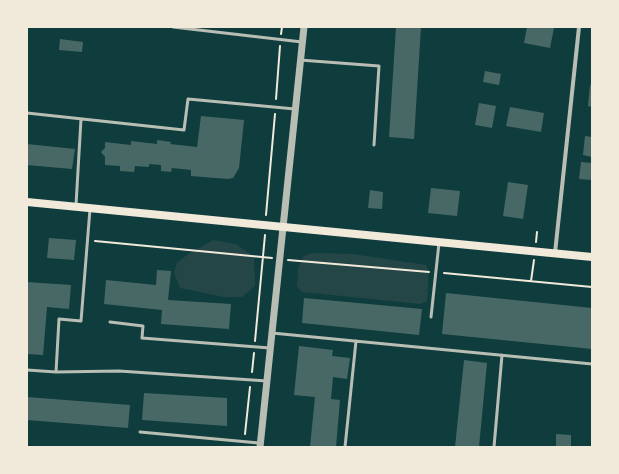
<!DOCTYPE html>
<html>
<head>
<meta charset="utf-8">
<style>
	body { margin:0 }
	#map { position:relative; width:619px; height:474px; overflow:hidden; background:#0f3d3e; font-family:"Roboto Condensed",sans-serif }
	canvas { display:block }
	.frame { position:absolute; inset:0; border:28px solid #f1e9da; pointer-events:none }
</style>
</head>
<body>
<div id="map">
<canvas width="619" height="474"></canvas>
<div class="frame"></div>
</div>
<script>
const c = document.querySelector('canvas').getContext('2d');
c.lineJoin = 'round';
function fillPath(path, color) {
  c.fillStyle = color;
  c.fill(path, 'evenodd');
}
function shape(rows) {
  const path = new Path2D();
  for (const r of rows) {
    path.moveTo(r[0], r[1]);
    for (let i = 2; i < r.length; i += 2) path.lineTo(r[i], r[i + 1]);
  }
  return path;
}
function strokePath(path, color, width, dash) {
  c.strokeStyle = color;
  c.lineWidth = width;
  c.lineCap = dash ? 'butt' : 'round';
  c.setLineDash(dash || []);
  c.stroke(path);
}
const green = shape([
	[213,240,236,244,254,257,255,286,242,297,224,297,180,288,174,273,177,263,187,255],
	[312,253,353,254,426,265,429,272,427,301,420,304,302,292,297,286,298,268,304,256]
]);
const building = shape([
	[396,27,421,27,414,139,389,137],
	[527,27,554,28,550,48,524,43],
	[60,39,83,42,82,52,59,50],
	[485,71,501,74,499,85,483,82],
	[590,85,592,86,592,107,588,106],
	[479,103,496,106,492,128,475,125],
	[510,107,544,113,541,132,506,126],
	[201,116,244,120,239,168,233,178,228,179,191,176,191,170,172,168,171,172,161,171,161,165,149,164,149,167,135,166,134,172,120,171,120,166,105,165,105,157,101,152,105,148,105,142,131,145,131,141,157,144,157,140,171,142,170,144,197,147],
	[585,136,592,137,592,157,583,155],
	[27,144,75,149,72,169,27,165],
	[581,162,592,163,592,180,579,179],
	[508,182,528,185,523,219,503,216],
	[431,188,460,191,457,216,428,213],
	[370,190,383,192,382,209,368,208],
	[49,238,76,240,74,260,47,258],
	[157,270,171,271,168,300,231,304,229,329,161,324,162,310,104,304,106,280,156,285],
	[27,282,71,285,69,309,47,307,43,355,27,354],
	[446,293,592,308,592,349,442,334],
	[304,298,422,309,419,335,302,323],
	[299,346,333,350,332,356,350,358,347,379,333,377,331,399,340,400,336,447,310,447,315,397,294,395],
	[464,360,487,363,479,447,455,447],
	[144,393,227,398,227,426,142,420],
	[27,397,130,405,128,428,27,420],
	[556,434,571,435,571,447,556,447]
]);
const path = shape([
	[281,34,282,27],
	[276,99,280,46],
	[266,215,275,114],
	[95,241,272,258],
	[536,242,537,232],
	[288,260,429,272],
	[444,273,592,287],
	[531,281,534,260],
	[255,341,265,235],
	[252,372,254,353],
	[245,434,250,387]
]);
const service = shape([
	[173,27,302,42],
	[300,60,379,66,374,145],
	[27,113,184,130,188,99,295,109],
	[76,205,81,119],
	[431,317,439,243],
	[110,322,143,326,142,338,270,348],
	[272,333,592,364],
	[27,370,56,372,119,371,267,381],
	[56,372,59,319,81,321,90,209],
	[140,432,259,443],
	[345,447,356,341],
	[494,447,502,355]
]);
const minor = shape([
	[555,253,579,27]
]);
const tertiary = shape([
	[260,447,304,27]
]);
const secondary = shape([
	[27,202,592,257]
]);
fillPath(green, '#244646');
fillPath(building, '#486865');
strokePath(path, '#f1e9da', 2);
strokePath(service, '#b8beb3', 3);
strokePath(minor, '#b8beb3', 4);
strokePath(tertiary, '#b8beb3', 7);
strokePath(secondary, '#f1e9da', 8);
</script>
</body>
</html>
